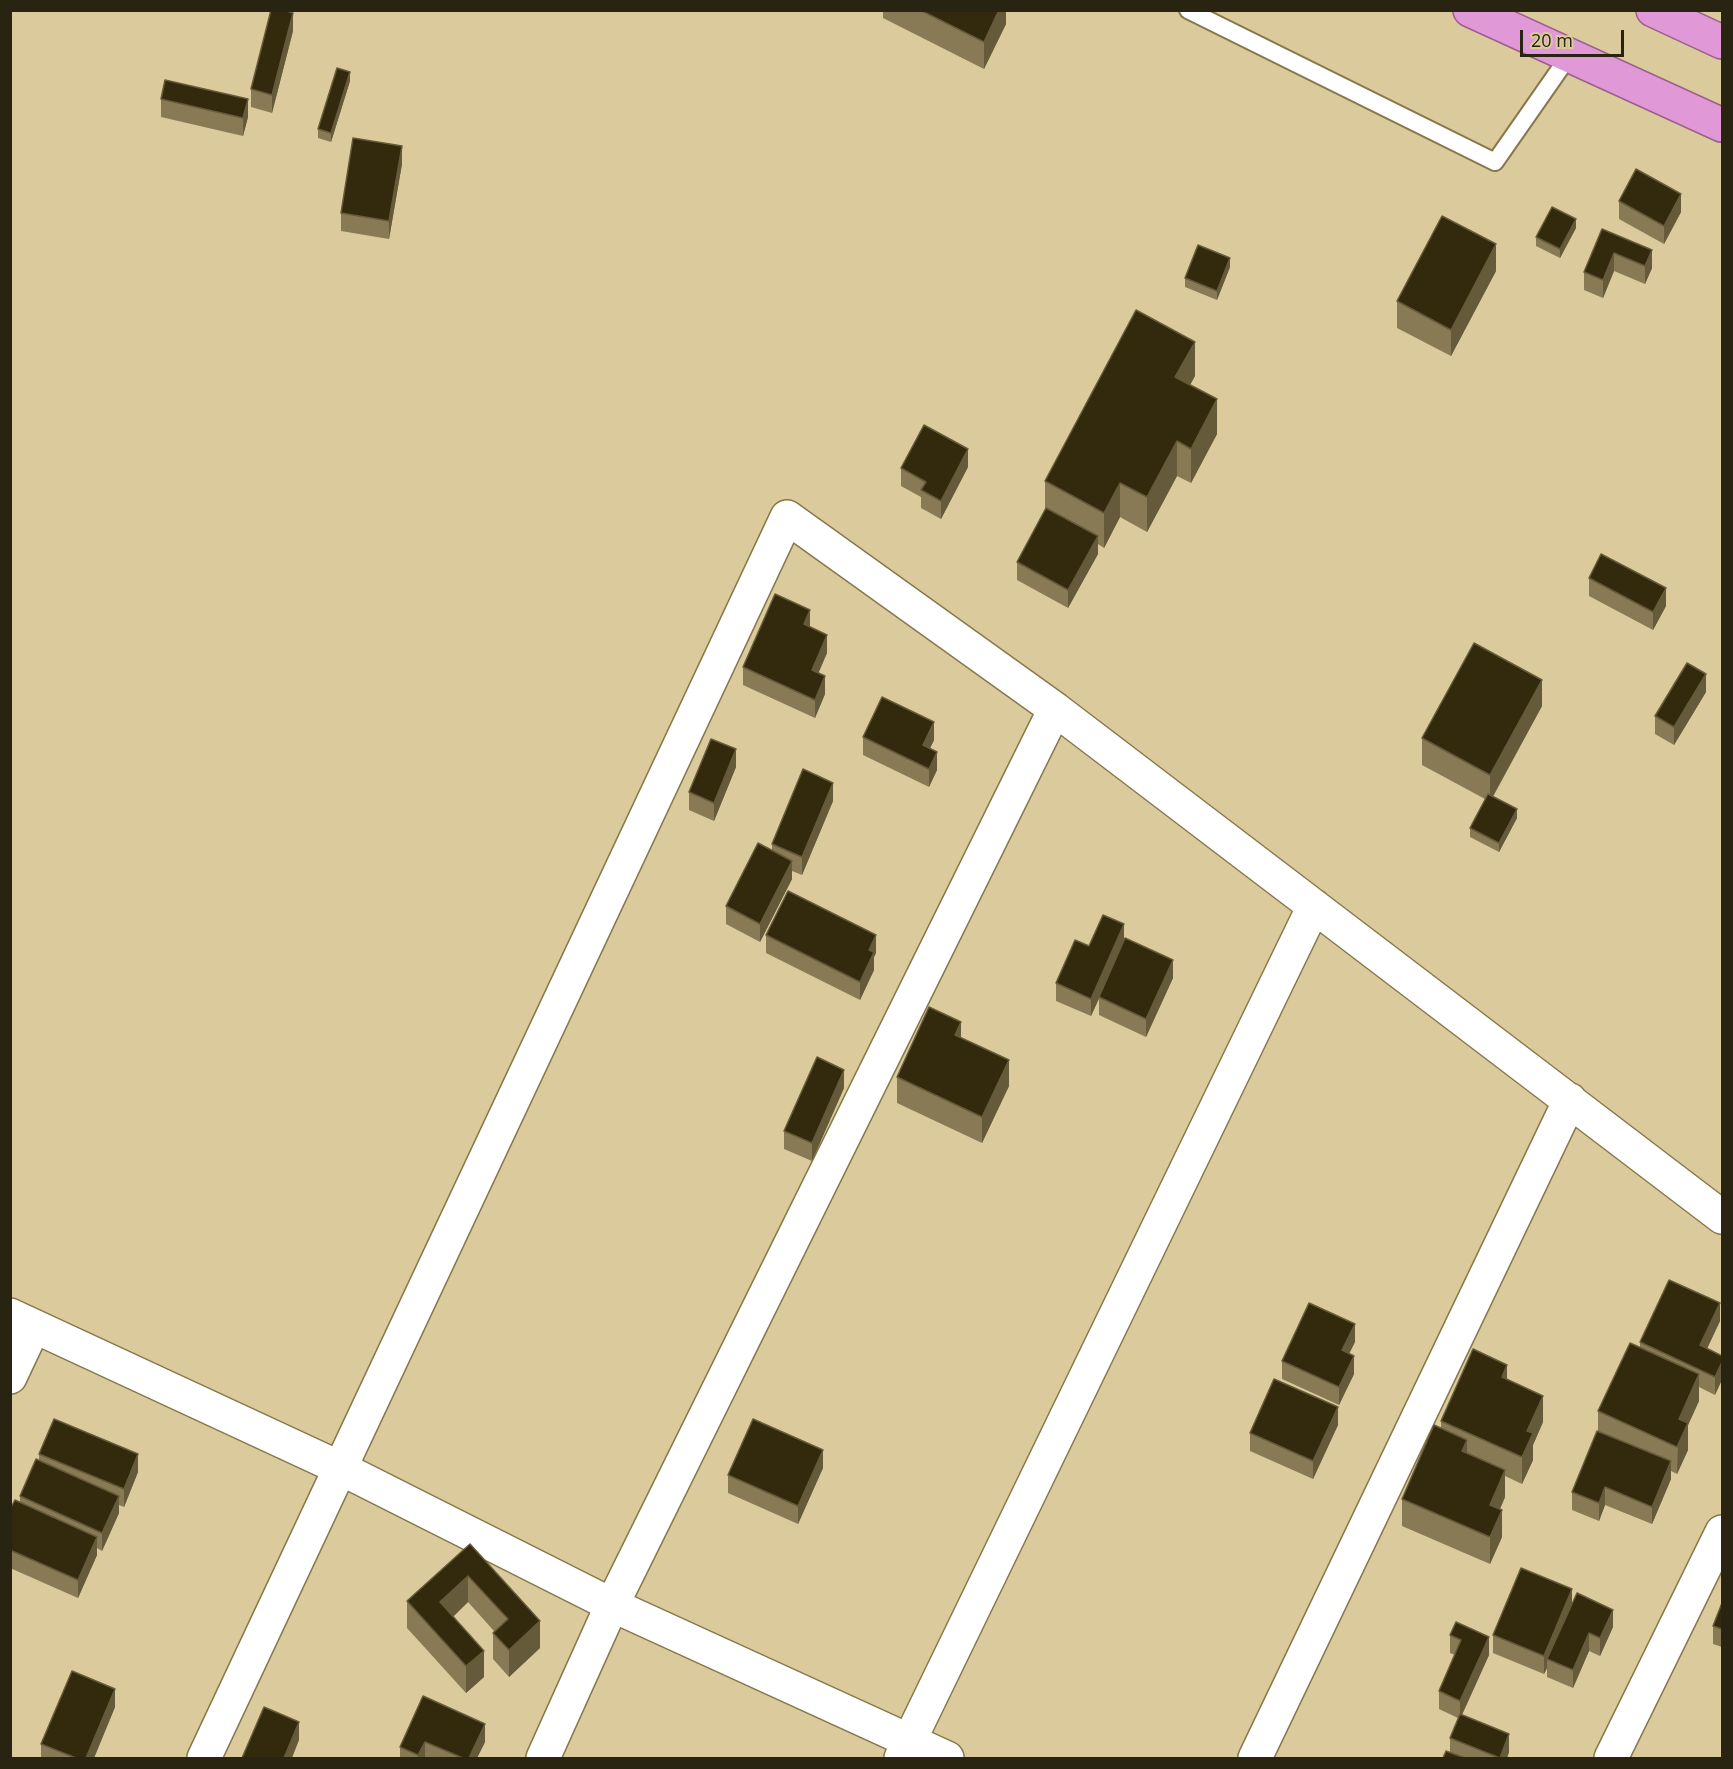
<!DOCTYPE html>
<html>
<head>
<meta charset="utf-8">
<style>
	body { margin:0 }
	#map { position:relative; width:1733px; height:1769px; overflow:hidden; background:#dbcb9c; font-family:"Open Sans",sans-serif }
	canvas { display:block }
	.frame { position:absolute; inset:0; border:12px solid #292311; pointer-events:none }
	.scale { position:absolute; left:1520px; top:30px; width:104px; height:27px; box-sizing:border-box; border:3px solid #292311; border-top:0; padding-left:8px; font-size:18px; line-height:21px; white-space:nowrap; color:#292311; -webkit-text-stroke:4px #dbcb9c; paint-order:stroke }
</style>
</head>
<body>
<div id="map">
<canvas width="1733" height="1769"></canvas>
<div class="frame"></div>
<div class="scale">20 m</div>
</div>
<script>
const c = document.querySelector('canvas').getContext('2d');
c.lineJoin = 'round';
function shape(rows) {
  const path = new Path2D();
  for (const r of rows) {
    path.moveTo(r[0], r[1]);
    for (let i = 2; i < r.length; i += 2) path.lineTo(r[i], r[i + 1]);
  }
  return path;
}
function strokePath(path, color, width, dash) {
  c.strokeStyle = color;
  c.lineWidth = width;
  c.lineCap = dash ? 'butt' : 'round';
  c.setLineDash(dash || []);
  c.stroke(path);
}
function fillPath(path, color) {
  c.fillStyle = color;
  c.fill(path, 'evenodd');
}
const service = shape([
	[1188,10,1495,162,1569,56]
]);
const minor = shape([
	[10,1315,340,1468,612,1605,947,1758],
	[10,1377,34,1326],
	[204,1758,787,517,1055,709,1722,1217],
	[543,1758,612,1605,1055,709],
	[901,1758,1314,906],
	[1255,1758,1570,1100],
	[1611,1758,1722,1532]
]);
const trunk = shape([
	[1470,10,1722,125],
	[1653,10,1722,42]
]);
const wall = shape([
	[883,10,1006,10,1006,24,984,69,883,18],
	[293,31,272,113,251,107,251,89],
	[350,81,331,142,318,138,318,129],
	[161,99,248,117,243,136,161,117],
	[402,164,389,239,341,231,341,213],
	[1619,201,1681,212,1664,244,1619,219],
	[1576,228,1560,258,1536,246,1536,237],
	[1602,229,1652,268,1645,284,1614,271,1603,298,1584,290,1584,272],
	[1230,267,1217,300,1185,287,1185,278],
	[1496,271,1451,356,1397,328,1397,301],
	[1195,376,1190,385,1217,434,1191,483,1177,476,1147,532,1120,517,1104,548,1098,544,1098,554,1068,608,1017,580,1017,562,1045,510,1045,481],
	[968,467,941,519,921,508,921,497,901,486,901,468],
	[1589,578,1666,606,1653,630,1589,596],
	[810,627,827,653,818,673,825,694,815,718,743,685,743,667],
	[1706,692,1674,745,1655,734,1655,716],
	[1542,706,1493,797,1517,818,1499,852,1470,837,1470,828,1485,799,1422,765,1422,738],
	[863,737,934,740,930,748,937,770,929,787,863,755],
	[736,767,714,821,689,810,689,792],
	[833,801,802,875,792,871,792,879,760,942,726,924,726,906,772,850,772,844],
	[766,935,876,953,874,957,874,970,860,1000,766,953],
	[1124,941,1173,978,1146,1037,1099,1015,1099,999,1091,1016,1056,1001,1056,983,1089,946],
	[961,1037,1009,1086,982,1143,897,1103,897,1077],
	[844,1088,812,1161,784,1149,784,1131],
	[1720,1321,1707,1349,1722,1356,1715,1395,1699,1387,1699,1401,1688,1425,1688,1450,1677,1474,1671,1471,1671,1479,1652,1524,1605,1505,1599,1521,1572,1510,1572,1492,1598,1432,1598,1411,1640,1347,1640,1342],
	[1355,1342,1349,1353,1354,1374,1339,1405,1282,1379,1282,1361],
	[1507,1380,1543,1422,1533,1445,1533,1460,1522,1484,1505,1476,1505,1497,1500,1509,1502,1537,1490,1564,1402,1526,1402,1499,1441,1429,1441,1421],
	[1338,1425,1313,1479,1250,1451,1250,1433],
	[39,1454,138,1472,124,1507,119,1505,119,1513,102,1551,97,1548,97,1555,78,1598,10,1568,10,1509,20,1502,20,1496,39,1460],
	[823,1468,798,1524,728,1493,728,1475],
	[470,1544,540,1648,509,1677,493,1659,493,1633,494,1631,468,1602,453,1617,484,1677,466,1693,407,1628,407,1601],
	[1722,1603,1722,1647,1713,1644,1713,1626],
	[1572,1605,1613,1627,1600,1656,1589,1651,1573,1688,1547,1677,1547,1668,1544,1674,1493,1653,1493,1635],
	[1456,1622,1489,1655,1462,1715,1509,1752,1507,1758,1443,1758,1450,1752,1450,1738,1458,1718,1439,1709,1439,1691,1455,1655,1450,1653,1450,1635],
	[423,1696,485,1742,477,1758,400,1758,400,1747],
	[115,1707,94,1758,41,1758,41,1744]
]);
const shadedWall = shape([
	[999,10,1006,10,1006,24,984,69,984,42],
	[293,13,293,31,272,113,272,95],
	[350,72,350,81,331,142,331,133],
	[248,99,248,117,243,136,243,118],
	[402,146,402,164,389,239,389,221],
	[1681,194,1681,212,1664,244,1664,226],
	[1576,219,1576,228,1560,258,1560,249],
	[1496,244,1496,271,1451,356,1451,330],
	[1652,250,1652,268,1645,284,1645,266],
	[1614,253,1614,271,1603,298,1603,280],
	[1230,258,1230,267,1217,300,1217,291],
	[1195,342,1195,376,1175,412,1175,377],
	[1217,399,1217,434,1191,483,1191,449],
	[1177,441,1177,476,1147,532,1147,497],
	[968,449,968,467,941,519,941,501],
	[1120,483,1120,517,1104,548,1104,513],
	[1098,536,1098,554,1068,608,1068,590],
	[1666,588,1666,606,1653,630,1653,612],
	[810,610,810,628,804,624],
	[827,635,827,653,812,688,812,670],
	[1706,674,1706,692,1674,745,1674,727],
	[825,676,825,694,815,718,815,700],
	[1542,680,1542,706,1490,801,1490,775],
	[934,722,934,740,923,763,923,745],
	[736,749,736,767,714,821,714,803],
	[937,752,937,770,929,787,929,769],
	[833,783,833,801,802,875,802,857],
	[1517,809,1517,818,1499,852,1499,843],
	[792,861,792,879,760,942,760,924],
	[1124,924,1124,942,1091,1016,1091,999],
	[876,935,876,953,874,957,874,970,860,1000,860,982,869,950],
	[1173,960,1173,978,1146,1037,1146,1019],
	[961,1022,961,1048,955,1035],
	[1009,1060,1009,1086,982,1143,982,1117],
	[844,1070,844,1088,812,1161,812,1143],
	[1720,1303,1720,1321,1700,1363,1700,1345],
	[1355,1324,1355,1342,1342,1368,1342,1350],
	[1354,1356,1354,1374,1339,1405,1339,1387],
	[1722,1362,1722,1380,1715,1395,1715,1377],
	[1507,1365,1507,1391,1502,1377],
	[1699,1374,1699,1401,1688,1425,1688,1450,1677,1474,1679,1419],
	[1543,1396,1543,1422,1533,1445,1533,1460,1522,1484,1522,1457,1527,1431],
	[1338,1407,1338,1425,1313,1479,1313,1461],
	[1467,1440,1467,1466,1462,1451],
	[823,1450,823,1468,798,1524,798,1506],
	[138,1454,138,1472,124,1507,124,1489],
	[1671,1461,1671,1479,1652,1524,1652,1507],
	[1505,1470,1505,1497,1490,1532,1490,1505],
	[1605,1487,1605,1505,1599,1521,1599,1503],
	[119,1496,119,1513,102,1551,102,1533],
	[1502,1510,1502,1537,1490,1564,1490,1537],
	[97,1537,97,1555,78,1598,78,1580],
	[468,1576,468,1602,440,1629,440,1602],
	[1572,1589,1572,1607,1547,1659,1547,1668,1544,1674,1544,1656],
	[1613,1610,1613,1627,1600,1656,1600,1638],
	[540,1621,540,1648,509,1677,509,1650],
	[1589,1633,1589,1651,1573,1688,1573,1670],
	[1489,1637,1489,1655,1460,1719,1460,1701],
	[484,1651,484,1677,466,1693,466,1666],
	[115,1689,115,1707,94,1758,86,1758],
	[299,1722,299,1740,292,1758,284,1758],
	[485,1724,485,1742,477,1758,469,1758],
	[1509,1734,1509,1752,1507,1758,1500,1758],
	[425,1742,425,1758,418,1758,418,1755]
]);
const building = shape([
	[271,10,283,10,293,13,272,95,251,89,271,10],
	[920,10,999,10,984,42,920,10],
	[337,68,350,72,331,133,318,129,337,68],
	[165,80,248,99,243,118,161,99,165,80],
	[353,138,402,146,389,221,341,213,353,138],
	[1636,169,1681,194,1664,226,1619,201,1636,169],
	[1552,207,1576,219,1560,249,1536,237,1552,207],
	[1442,216,1496,244,1451,330,1397,301,1442,216],
	[1602,229,1652,250,1645,266,1614,253,1603,280,1584,272,1602,229],
	[1198,245,1230,258,1217,291,1185,278,1198,245],
	[1136,310,1195,342,1175,377,1217,399,1191,449,1177,441,1147,497,1120,483,1104,513,1045,481,1136,310],
	[924,425,968,449,941,501,921,490,926,482,901,468,924,425],
	[1046,508,1098,536,1068,590,1017,562,1046,508],
	[1601,554,1666,588,1653,612,1589,578,1601,554],
	[775,594,810,610,804,624,827,635,812,670,825,676,815,700,743,667,775,594],
	[1474,643,1542,680,1490,775,1422,738,1474,643],
	[1687,663,1706,674,1674,727,1655,716,1687,663],
	[882,697,934,722,923,745,937,752,929,769,863,737,882,697],
	[711,739,736,749,714,803,689,792,711,739],
	[803,769,833,783,802,857,772,844,803,769],
	[1488,794,1517,809,1499,843,1470,828,1488,794],
	[758,843,792,861,760,924,726,906,758,843],
	[788,891,876,935,869,950,874,952,860,982,766,935,788,891],
	[1103,915,1124,924,1091,999,1056,983,1075,940,1089,946,1103,915],
	[1125,938,1173,960,1146,1019,1099,997,1125,938],
	[929,1007,961,1022,955,1035,1009,1060,982,1117,897,1077,929,1007],
	[817,1057,844,1070,812,1143,784,1131,817,1057],
	[1669,1280,1720,1303,1700,1345,1722,1356,1722,1362,1715,1377,1640,1342,1669,1280],
	[1309,1303,1355,1324,1342,1350,1354,1356,1339,1387,1282,1361,1309,1303],
	[1630,1343,1699,1374,1679,1419,1688,1423,1677,1447,1598,1411,1630,1343],
	[1473,1349,1507,1365,1502,1377,1543,1396,1527,1431,1533,1433,1522,1457,1441,1421,1473,1349],
	[1274,1379,1338,1407,1313,1461,1250,1433,1274,1379],
	[54,1419,138,1454,124,1489,39,1454,54,1419],
	[753,1419,823,1450,798,1506,728,1475,753,1419],
	[1434,1425,1467,1440,1462,1451,1505,1470,1490,1505,1502,1510,1490,1537,1402,1499,1434,1425],
	[1597,1431,1671,1461,1652,1507,1605,1487,1599,1503,1572,1492,1597,1431],
	[36,1459,119,1496,102,1533,20,1496,36,1459],
	[15,1500,97,1537,78,1580,10,1550,10,1509,15,1500],
	[470,1544,540,1621,509,1650,493,1633,508,1619,468,1576,440,1602,484,1651,466,1666,407,1601,470,1544],
	[1521,1568,1572,1589,1544,1656,1493,1635,1521,1568],
	[1577,1593,1613,1610,1600,1638,1589,1633,1573,1670,1547,1659,1577,1593],
	[1722,1603,1722,1629,1713,1626,1722,1603],
	[1456,1622,1489,1637,1460,1701,1439,1691,1461,1640,1450,1635,1456,1622],
	[72,1671,115,1689,86,1758,76,1758,41,1744,72,1671],
	[423,1696,485,1724,469,1758,463,1758,425,1742,418,1755,400,1747,423,1696],
	[264,1707,299,1722,284,1758,242,1758,264,1707],
	[1460,1714,1509,1734,1500,1758,1450,1738,1460,1714],
	[1446,1751,1465,1758,1443,1758,1446,1751]
]);
strokePath(service, '#87784c', 20);
strokePath(minor, '#87784c', 36);
strokePath(trunk, '#9b5f8b', 36);
strokePath(service, '#fff', 16);
strokePath(minor, '#fff', 33);
strokePath(trunk, '#e098d7', 33);
fillPath(wall, '#877a55');
fillPath(shadedWall, '#655a39');
fillPath(building, '#332a0e');
strokePath(building, '#655a39', 1.5);
</script>
</body>
</html>
